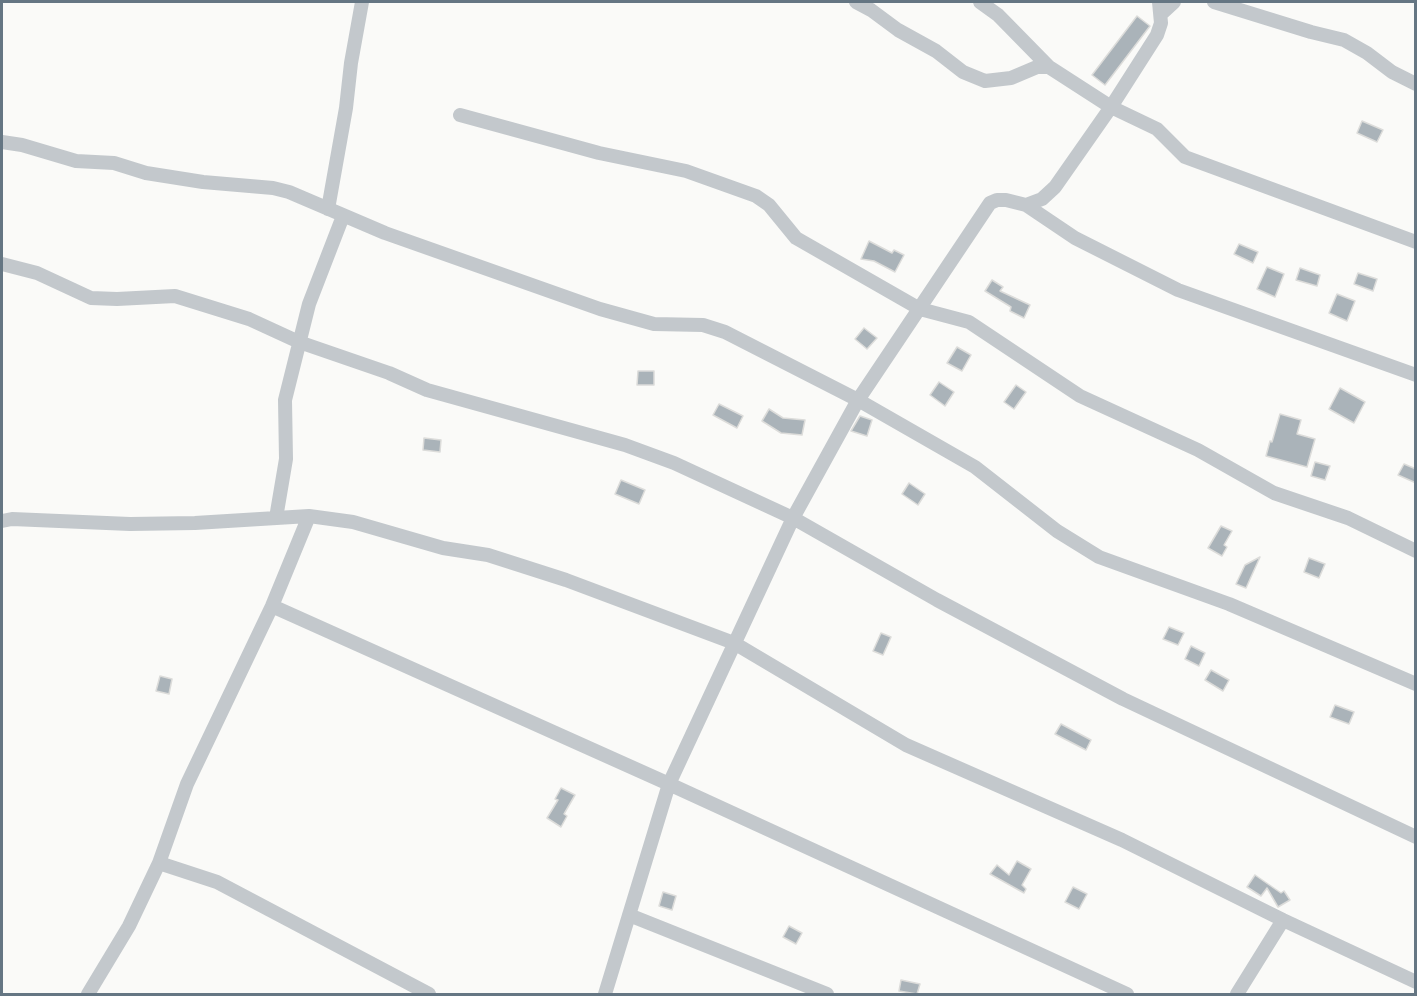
<!DOCTYPE html>
<html>
<head>
<meta charset="utf-8">
<style>
	body { margin:0 }
	#map { position:relative; width:1417px; height:996px; overflow:hidden; background:#fafaf8; font-family:"Fira Sans Condensed",sans-serif }
	canvas { display:block }
	.frame { position:absolute; inset:0; border:3px solid #657683; pointer-events:none }
</style>
</head>
<body>
<div id="map">
<canvas width="1417" height="996"></canvas>
<div class="frame"></div>
</div>
<script>
const c = document.querySelector('canvas').getContext('2d');
c.lineJoin = 'round';
function fillPath(path, color) {
  c.fillStyle = color;
  c.fill(path, 'evenodd');
}
function shape(rows) {
  const path = new Path2D();
  for (const r of rows) {
    path.moveTo(r[0], r[1]);
    for (let i = 2; i < r.length; i += 2) path.lineTo(r[i], r[i + 1]);
  }
  return path;
}
function strokePath(path, color, width, dash) {
  c.strokeStyle = color;
  c.lineWidth = width;
  c.lineCap = dash ? 'butt' : 'round';
  c.setLineDash(dash || []);
  c.stroke(path);
}
const building = shape([
	[1137,16,1150,26,1105,85,1092,75,1137,16],
	[1362,121,1383,130,1377,142,1357,133,1362,121],
	[869,241,892,253,894,250,904,255,895,272,874,261,861,259,869,241],
	[1239,244,1258,252,1253,263,1234,254,1239,244],
	[1267,267,1284,274,1275,297,1257,289,1267,267],
	[1300,268,1320,275,1317,286,1296,280,1300,268],
	[1358,273,1377,279,1373,291,1354,284,1358,273],
	[992,280,1003,287,1000,291,1030,305,1024,318,1010,311,1011,307,985,291,992,280],
	[1337,294,1355,301,1347,321,1329,313,1337,294],
	[864,328,877,338,867,349,855,339,864,328],
	[957,347,971,355,962,371,947,363,957,347],
	[638,371,654,371,654,385,637,385,638,371],
	[939,382,954,392,945,406,930,395,939,382],
	[1016,385,1026,392,1014,409,1004,402,1016,385],
	[1340,388,1365,402,1354,423,1329,409,1340,388],
	[719,404,743,416,737,428,713,415,719,404],
	[769,409,783,418,805,420,802,435,781,433,762,421,769,409],
	[1280,414,1301,420,1297,434,1315,439,1307,467,1266,456,1270,441,1272,442,1280,414],
	[860,416,872,420,867,436,851,431,860,416],
	[424,438,441,440,440,452,423,450,424,438],
	[1315,462,1330,466,1325,480,1311,476,1315,462],
	[1404,464,1416,469,1416,483,1398,475,1404,464],
	[621,480,645,490,639,504,615,494,621,480],
	[909,483,925,494,918,505,902,494,909,483],
	[1221,526,1232,531,1224,545,1227,547,1222,556,1208,548,1221,526],
	[1260,557,1246,588,1236,584,1245,565,1260,557],
	[1309,558,1325,564,1319,578,1304,572,1309,558],
	[1169,627,1184,633,1178,645,1163,639,1169,627],
	[881,633,891,637,883,655,873,651,881,633],
	[1191,646,1205,653,1199,666,1185,659,1191,646],
	[1211,670,1229,680,1223,691,1205,680,1211,670],
	[160,676,172,679,169,694,156,691,160,676],
	[1335,705,1354,712,1349,724,1330,717,1335,705],
	[1061,724,1091,740,1086,750,1055,734,1061,724],
	[561,788,575,795,564,814,567,816,561,827,547,818,558,800,555,799,561,788],
	[1017,861,1031,869,1022,885,1026,889,1024,893,990,874,997,865,1009,875,1017,861],
	[1255,875,1281,893,1284,891,1290,900,1278,907,1267,888,1261,896,1247,887,1255,875],
	[1073,887,1087,894,1079,909,1065,902,1073,887],
	[663,892,676,896,672,910,659,906,663,892],
	[789,926,802,933,796,944,783,937,789,926],
	[901,980,920,984,917,994,899,991,901,980]
]);
const minor = shape([
	[856,2,871,10,898,30,936,51,963,72,985,81,1011,78,1037,67,1049,67,1111,107,1157,129,1185,157,1416,242],
	[980,2,998,15,1049,67],
	[1214,2,1311,32,1344,40,1367,53,1392,72,1416,84],
	[1161,14,1174,2],
	[460,115,599,153,686,171,756,196,769,205,796,238,920,309,969,322,1080,396,1198,450,1274,493,1348,518,1416,551],
	[2,142,22,145,76,161,114,163,146,173,203,182,273,188,289,192,385,233,600,309,654,324,703,325,725,332,858,400,975,467,1057,531,1099,557,1229,604,1416,684],
	[1026,205,1042,199,1055,187,1111,107,1157,35,1161,23,1159,2],
	[328,209,346,108,351,63,362,2],
	[2,264,37,273,91,298,117,299,175,296,249,319,299,342,389,373,427,390,625,445,674,463,793,518,937,600,1123,699,1416,837],
	[276,518,286,459,285,400,309,304,343,216],
	[2,521,12,519,130,524,195,523,309,516,353,522,443,548,488,555,566,580,734,643,906,745,1122,840,1283,920,1416,982],
	[272,606,669,784,1127,994],
	[159,863,217,882,429,994],
	[629,915,827,994],
	[88,994,129,926,159,863,187,784,272,606,309,516],
	[605,994,669,784,793,518,858,400,990,203,997,200,1006,200,1026,205,1075,238,1178,290,1416,375],
	[1237,994,1283,920]
]);
fillPath(building, '#aab3b9');
strokePath(building, '#dcdcda', 1.5);
strokePath(minor, '#c3c8cc', 14);
</script>
</body>
</html>
